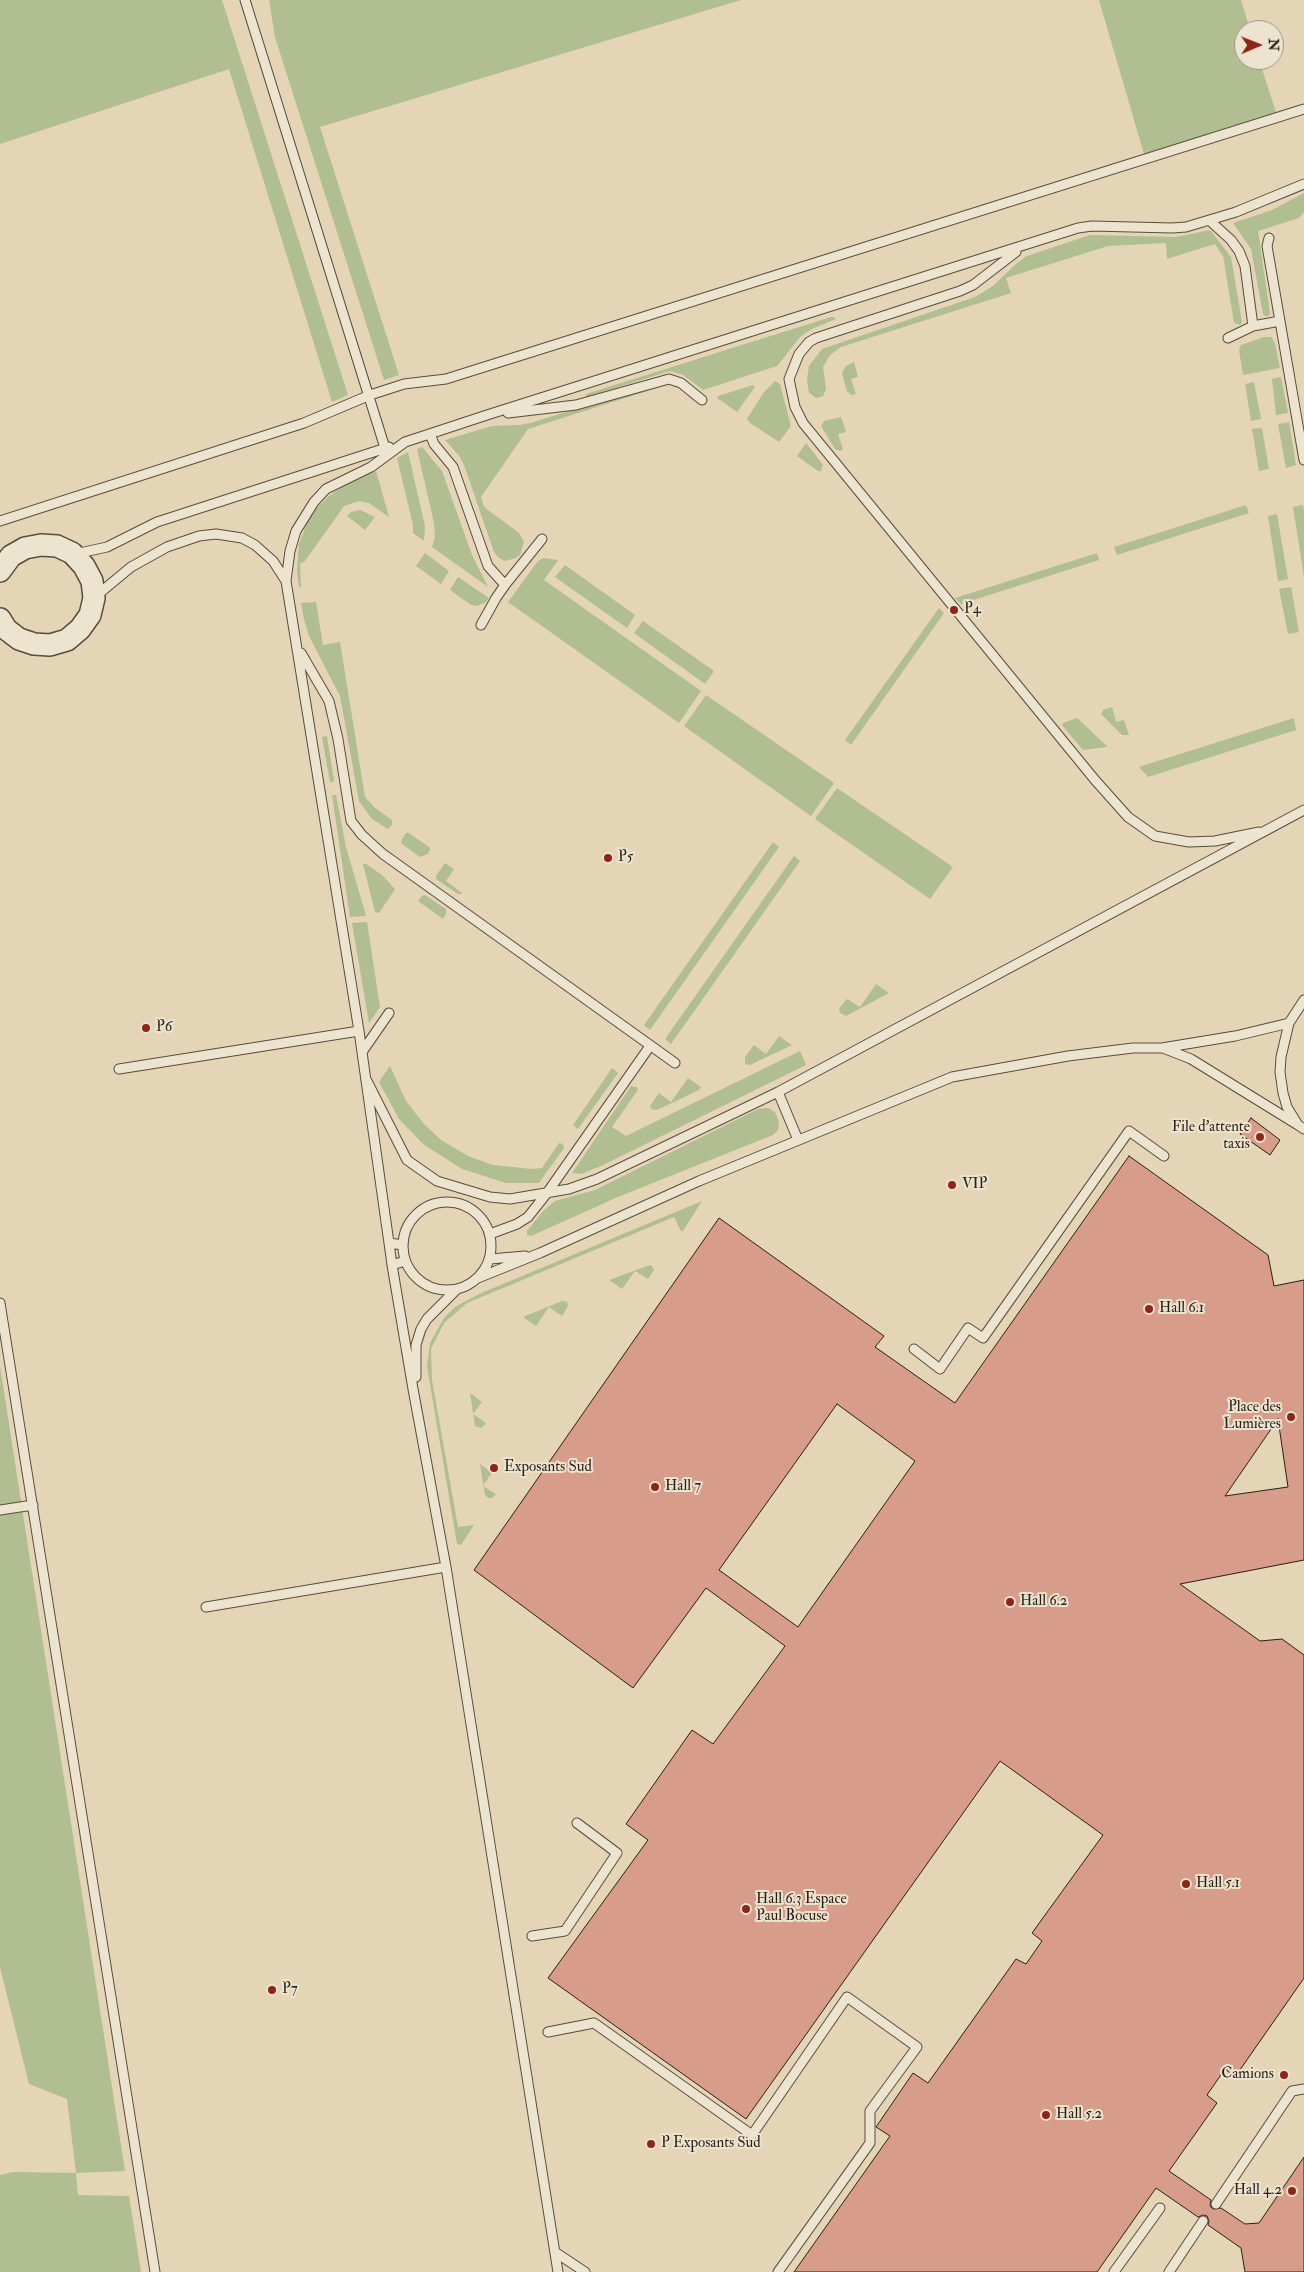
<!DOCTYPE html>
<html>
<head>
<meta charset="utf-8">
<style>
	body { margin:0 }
	#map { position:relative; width:1304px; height:2272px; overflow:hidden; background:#e3d5b6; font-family:"IM FELL Double Pica",serif }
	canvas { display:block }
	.north { position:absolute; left:1234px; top:20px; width:50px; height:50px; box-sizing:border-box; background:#ede4d0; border:1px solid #9f9586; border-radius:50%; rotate:89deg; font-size:14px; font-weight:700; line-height:20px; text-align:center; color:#2b1f16 }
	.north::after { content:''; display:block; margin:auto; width:18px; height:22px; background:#8f2418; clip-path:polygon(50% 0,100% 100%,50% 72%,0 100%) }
</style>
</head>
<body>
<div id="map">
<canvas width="1304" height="2272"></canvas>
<div class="north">N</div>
</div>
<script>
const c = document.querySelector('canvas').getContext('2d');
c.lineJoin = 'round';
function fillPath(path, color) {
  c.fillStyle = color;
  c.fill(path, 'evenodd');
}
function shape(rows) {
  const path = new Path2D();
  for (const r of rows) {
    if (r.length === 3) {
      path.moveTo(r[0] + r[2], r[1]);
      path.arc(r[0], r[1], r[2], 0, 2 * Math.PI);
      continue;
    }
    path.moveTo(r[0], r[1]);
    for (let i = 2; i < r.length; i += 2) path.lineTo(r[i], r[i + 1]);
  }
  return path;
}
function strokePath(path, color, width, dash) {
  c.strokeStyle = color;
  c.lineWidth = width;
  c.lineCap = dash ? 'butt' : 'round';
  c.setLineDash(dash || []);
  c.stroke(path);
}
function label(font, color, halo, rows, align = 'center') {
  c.font = font + ' "IM FELL Double Pica",serif';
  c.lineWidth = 4;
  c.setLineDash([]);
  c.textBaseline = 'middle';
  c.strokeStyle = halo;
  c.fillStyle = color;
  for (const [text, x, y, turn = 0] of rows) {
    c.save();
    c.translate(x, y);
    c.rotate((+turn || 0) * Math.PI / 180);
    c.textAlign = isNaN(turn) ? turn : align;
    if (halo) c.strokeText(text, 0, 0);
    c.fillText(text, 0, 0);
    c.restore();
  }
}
const green = shape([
	[0,0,222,0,348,395,332,402,229,69,0,144],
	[269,0,741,0,320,127,399,375,384,380,275,37],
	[1099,0,1241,0,1250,30,1244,30,1244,60,1259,60,1276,112,1144,154],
	[1304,193,1304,212,1299,218,1258,231,1270,313,1269,316,1265,316,1263,314,1251,249,1233,223,1272,210],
	[1210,230,1231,257,1242,322,1240,325,1234,323,1223,256,1215,244,1167,259,1166,243,1108,246,1006,278,1011,293,841,347,830,355,823,367,826,389,823,396,816,398,809,393,807,379,809,366,822,349,975,297,993,286,1017,263,1027,256,1090,235,1176,237],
	[831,317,834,317,836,319,814,328,801,336,777,366,703,390,683,375,670,371,586,397,586,394],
	[1264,337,1271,337,1275,343,1280,368,1243,375,1239,350,1241,345],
	[854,362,858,377,851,379,856,394,851,395,847,391,842,373,846,366],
	[1281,377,1288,413,1276,415,1272,379],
	[775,381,780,384,791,426,779,442,750,423,747,419,764,392],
	[1254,382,1261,419,1251,421,1245,384],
	[662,384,663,386,528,429,481,497,484,507,519,533,524,542,520,555,516,558,505,561,499,558,494,552,464,465,460,457,445,440,492,426,519,425,531,423,569,411,592,406],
	[753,385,755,387,737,412,717,398,718,396],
	[841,417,846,432,838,434,843,449,840,451,835,449,821,426,824,421],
	[1289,422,1296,465,1286,468,1278,424],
	[1262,428,1269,469,1259,471,1252,429],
	[806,443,823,465,821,471,818,471,797,456],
	[422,447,442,471,472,555,488,587,432,547,435,537,434,523,417,449],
	[408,452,425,526,424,541,413,533,413,525,397,458],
	[376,471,389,517,369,503,359,501,344,506,305,561,300,564,301,587,299,587,297,571,299,544,307,523,315,510,329,496,344,485],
	[1246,505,1249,513,1117,555,1114,547],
	[1303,505,1304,511,1304,577,1293,507],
	[360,510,375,517,365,530,347,516,351,512],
	[1277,514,1288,579,1278,581,1268,516],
	[425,553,449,571,441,584,416,566],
	[1097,553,1099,560,961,604,955,598],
	[543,558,558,560,544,580,701,691,679,723,508,602,538,561],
	[565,565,635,615,627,628,555,577],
	[458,577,489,598,486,602,477,606,471,605,450,590],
	[1291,587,1299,632,1288,634,1279,589],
	[316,602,323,645,340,642,365,797,374,807,392,820,392,825,388,829,372,819,359,801,340,696,309,636,304,619,301,603],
	[939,608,944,613,851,745,845,740],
	[643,621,714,671,705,684,634,633],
	[706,695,834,783,811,816,684,726],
	[1112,707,1116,722,1124,720,1129,735,1122,735,1101,714,1103,710],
	[1077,718,1107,746,1106,747,1083,750,1062,725,1063,723],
	[1294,718,1296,730,1148,777,1139,767],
	[327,736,334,780,333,782,330,782,322,737],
	[837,788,953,867,930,899,815,819],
	[332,795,336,795,346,847,366,916,350,917],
	[406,833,409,833,429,847,430,849,428,854,420,857,402,844,401,841],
	[773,842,779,847,650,1030,644,1025],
	[794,856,800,861,671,1044,665,1039],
	[445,863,454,869,446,881,462,893,461,894,458,894,436,879,436,876],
	[363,864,366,864,382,875,395,889,379,913,375,912],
	[425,895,446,909,446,914,443,919,418,901,422,896],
	[367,922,380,1007,369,1023,352,923],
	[876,984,889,993,846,1016,840,1013,839,1009,847,999,860,1007],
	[779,1036,792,1045,750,1065,745,1064,745,1057,754,1045,766,1054],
	[800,1051,806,1065,601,1166,581,1174,572,1173,631,1086,637,1087,638,1090,612,1127,626,1136],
	[390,1066,406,1101,424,1124,441,1140,468,1156,493,1165,532,1169,542,1168,559,1143,563,1144,564,1148,539,1183,506,1183,462,1169,423,1144,399,1119,379,1082],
	[612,1068,618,1073,578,1129,573,1125],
	[688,1078,701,1087,699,1090,657,1110,651,1109,650,1106,659,1093,671,1102],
	[768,1108,775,1112,779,1122,778,1130,773,1135,618,1197,531,1236,527,1235,527,1231,543,1211,555,1201,595,1190,758,1109],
	[702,1201,683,1231,681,1231,674,1217,467,1303,444,1323,431,1349,432,1380,458,1527,474,1525,461,1545,457,1544,427,1366,430,1343,444,1318,455,1307,479,1294],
	[651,1265,654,1270,648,1279,635,1271,622,1289,609,1280,647,1266],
	[562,1301,567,1302,568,1306,562,1316,549,1307,536,1326,523,1317],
	[0,1366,125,2171,76,2173,78,2195,129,2196,141,2272,0,2272,0,2175,13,2172,76,2173,67,2099,29,2084,0,1967],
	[470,1393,482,1402,473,1414,486,1423,481,1428,475,1426],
	[480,1464,492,1473,484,1484,484,1487,496,1494,492,1498,488,1498,485,1495]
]);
const building = shape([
	[1251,1118,1280,1140,1270,1155,1240,1134,1251,1118],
	[1129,1156,1268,1255,1274,1286,1304,1280,1304,1560,1180,1584,1260,1641,1282,1639,1304,1655,1304,1978,1235,2077,1225,2069,1207,2095,1217,2103,1169,2171,1211,2200,1210,2206,1213,2209,1221,2208,1245,2224,1259,2223,1304,2157,1304,2272,1245,2272,1241,2248,1208,2225,1209,2221,1207,2216,1203,2215,1198,2217,1156,2188,1097,2272,794,2272,890,2136,876,2127,913,2073,928,2083,1016,1959,1026,1964,1042,1941,1032,1933,1103,1835,1000,1761,746,2119,548,1978,648,1840,626,1824,692,1730,713,1744,785,1646,706,1588,633,1688,474,1570,719,1218,884,1336,875,1347,955,1403,1129,1156],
	[837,1404,915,1461,798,1627,719,1570,837,1404],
	[1278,1419,1288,1487,1225,1496,1278,1419]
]);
const service = shape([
	[245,0,385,448],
	[1209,220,1231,240,1239,251,1245,266,1253,326,1280,321],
	[1269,238,1267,246,1304,460],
	[1016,252,973,285,960,291,816,338,809,342,799,354,789,379,795,407,803,423,1095,780,1128,817,1155,836,1189,842,1215,841,1259,832],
	[1228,338,1253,326],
	[508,413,576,405,669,379,681,383,702,400],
	[430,434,434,444,453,467,488,566,505,585,542,539],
	[0,521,304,423,370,395,404,384,446,379,1304,109],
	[75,554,107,547,157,522,389,447],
	[96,596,131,567,167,547,199,536,216,534,242,538,255,545,273,561,286,581],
	[481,625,496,598,505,585],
	[301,653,329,701,338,739,351,821,362,835,383,854,675,1063],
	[1304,1000,1289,1023,1281,1057,1280,1072,1283,1093,1287,1107,1298,1125,1304,1129],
	[1163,1048,1191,1059,1298,1125],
	[362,1052,389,1013],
	[119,1069,359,1031],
	[367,1081,407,1160,437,1181,490,1197,510,1199,569,1189,597,1179,778,1092,1304,810],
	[778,1092,798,1140],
	[447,1246,44],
	[490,1234,517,1224,528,1217,547,1193,650,1046],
	[389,1243,392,1265],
	[403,1245,389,1243,359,1031,286,581,290,551,296,531,314,502,326,489,371,467,405,442,487,415,1078,228,1092,226,1172,228,1186,227,1236,212,1304,184],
	[490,1259,525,1256],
	[405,1261,392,1265,413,1389,446,1567,558,2272],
	[478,1278,540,1253,699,1181,952,1077,1068,1056,1133,1048,1162,1048,1235,1036,1289,1023],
	[0,1303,155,2272],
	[914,1349,940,1369,968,1328,983,1338,1129,1131,1164,1156],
	[416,1377,416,1345,421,1329,427,1319,456,1290],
	[0,1510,33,1505],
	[206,1607,446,1567],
	[532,1936,565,1931,617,1853,577,1823],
	[548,2032,594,2023,752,2135,847,1997,917,2047,870,2111,870,2143,778,2272],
	[1216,2204,1292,2091,1304,2089],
	[555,2252,585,2272],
	[1114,2272,1160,2208],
	[1169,2272,1203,2221]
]);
const tertiary = shape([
	[0,571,11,556,25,548,41,545,57,546,72,553,84,566,92,581,94,598,90,615,80,629,67,640,50,645,34,644,19,639,6,629,0,619]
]);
const markers = [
	[954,610,5,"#8f2418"],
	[608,858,5,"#8f2418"],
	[146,1028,5,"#8f2418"],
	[1260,1137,5,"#8f2418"],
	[952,1185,5,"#8f2418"],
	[1149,1309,5,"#8f2418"],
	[1291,1417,5,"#8f2418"],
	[494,1468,5,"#8f2418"],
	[655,1487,5,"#8f2418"],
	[1010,1602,5,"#8f2418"],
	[1186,1884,5,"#8f2418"],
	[746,1909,5,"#8f2418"],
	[272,1990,5,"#8f2418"],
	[1284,2075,5,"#8f2418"],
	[1046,2115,5,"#8f2418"],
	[651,2144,5,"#8f2418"],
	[1292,2191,5,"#8f2418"]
];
const poiNames = [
	["P4",964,610],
	["P5",618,858],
	["P6",156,1028],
	["File d'attente",1250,1128,"right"],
	["taxis",1250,1145,"right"],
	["VIP",962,1185],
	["Hall 6.1",1159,1309],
	["Place des",1281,1408,"right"],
	["Lumières",1281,1425,"right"],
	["Exposants Sud",504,1468],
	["Hall 7",665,1487],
	["Hall 6.2",1020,1602],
	["Hall 5.1",1196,1884],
	["Hall 6.3 Espace",756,1900],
	["Paul Bocuse",756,1917],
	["P7",282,1990],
	["Camions",1274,2075,"right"],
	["Hall 5.2",1056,2115],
	["P Exposants Sud",661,2144],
	["Hall 4.2",1282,2191,"right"]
];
fillPath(green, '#b0be91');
fillPath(building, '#d89c8b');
strokePath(building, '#2b1f16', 1);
strokePath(service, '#594c3e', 11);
strokePath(tertiary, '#594c3e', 24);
strokePath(service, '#ede4d0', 9);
strokePath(tertiary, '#ede4d0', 21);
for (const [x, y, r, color] of markers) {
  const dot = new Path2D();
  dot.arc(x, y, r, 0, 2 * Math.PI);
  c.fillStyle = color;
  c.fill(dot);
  strokePath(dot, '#ede4d0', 2);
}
label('15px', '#2b1f16', '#ede4d0', poiNames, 'left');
</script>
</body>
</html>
